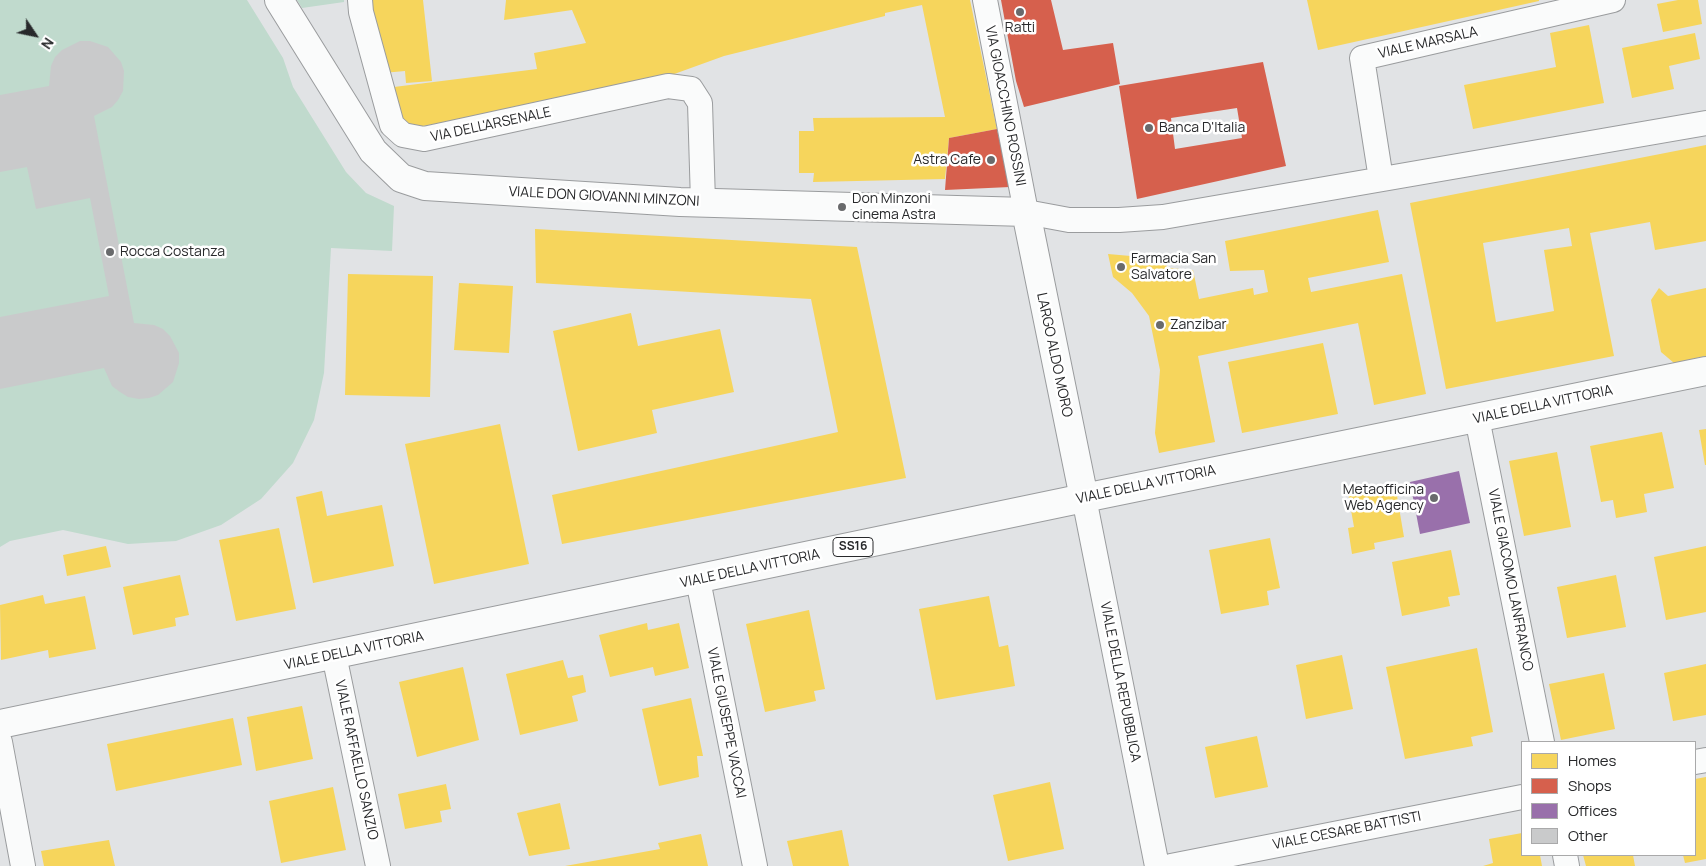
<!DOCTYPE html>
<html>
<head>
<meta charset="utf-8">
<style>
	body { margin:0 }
	#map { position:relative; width:1706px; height:866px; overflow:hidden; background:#e1e3e5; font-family:Manrope,sans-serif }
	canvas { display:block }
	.legend { position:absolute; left:1521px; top:741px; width:175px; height:115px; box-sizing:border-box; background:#fff; border:1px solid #a9a9aa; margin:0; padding:6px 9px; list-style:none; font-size:15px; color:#28292b }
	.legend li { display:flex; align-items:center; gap:10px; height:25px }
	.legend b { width:25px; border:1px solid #a9a9aa }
	.north { position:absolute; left:10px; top:10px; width:50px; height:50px; -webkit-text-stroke:4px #fff; paint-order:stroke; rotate:124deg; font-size:14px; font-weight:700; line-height:20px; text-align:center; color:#28292b }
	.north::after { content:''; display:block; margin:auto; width:18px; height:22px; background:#28292b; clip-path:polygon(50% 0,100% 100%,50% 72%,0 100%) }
</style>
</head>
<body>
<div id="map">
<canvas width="1706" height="866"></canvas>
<ul class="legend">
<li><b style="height:14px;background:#f6d55c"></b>Homes</li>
<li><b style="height:14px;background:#d6604d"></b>Shops</li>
<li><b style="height:14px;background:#9970ab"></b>Offices</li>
<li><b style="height:14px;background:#c9cacb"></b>Other</li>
</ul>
<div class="north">N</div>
</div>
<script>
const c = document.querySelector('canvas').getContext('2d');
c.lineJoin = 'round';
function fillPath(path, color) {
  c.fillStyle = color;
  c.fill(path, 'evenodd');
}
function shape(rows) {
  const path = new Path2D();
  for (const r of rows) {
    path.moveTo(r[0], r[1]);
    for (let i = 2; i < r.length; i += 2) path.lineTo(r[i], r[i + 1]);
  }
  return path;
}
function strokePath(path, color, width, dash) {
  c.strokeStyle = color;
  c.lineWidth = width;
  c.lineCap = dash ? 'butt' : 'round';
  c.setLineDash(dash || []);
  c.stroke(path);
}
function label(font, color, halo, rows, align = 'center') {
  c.font = font + ' Manrope,sans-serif';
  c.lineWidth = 5;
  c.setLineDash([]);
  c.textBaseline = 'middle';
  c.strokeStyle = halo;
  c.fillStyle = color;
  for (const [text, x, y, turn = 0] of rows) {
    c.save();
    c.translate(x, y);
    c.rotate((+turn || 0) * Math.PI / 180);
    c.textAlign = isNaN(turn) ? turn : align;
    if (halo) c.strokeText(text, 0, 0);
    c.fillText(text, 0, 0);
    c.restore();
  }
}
const green = shape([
	[0,0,247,0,283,58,293,87,346,172,366,193,394,206,392,251,331,248,324,373,314,420,293,463,261,499,221,525,176,541,128,544,63,530,10,541,0,547],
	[297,0,344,0,344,2,302,8]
]);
const homes = shape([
	[364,0,423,0,432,81,406,83,405,71,372,74],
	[506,0,970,0,997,129,949,138,945,179,813,182,814,173,799,173,799,131,814,131,813,118,945,117,922,5,885,13,885,16,724,56,619,94,544,108,403,129,394,87,537,69,534,53,586,43,572,10,504,20],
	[1307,0,1539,0,1539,1,1318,50],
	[1678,0,1698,0,1702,24,1663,32,1657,4],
	[1589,25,1604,103,1473,129,1464,85,1556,67,1550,33],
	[1695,33,1700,59,1669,66,1674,89,1632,98,1622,48],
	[1706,145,1706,241,1655,250,1650,222,1590,233,1614,356,1446,389,1410,203],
	[1569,228,1572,246,1544,250,1554,311,1496,322,1483,243],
	[1378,210,1389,262,1308,278,1311,292,1402,274,1426,394,1374,405,1358,323,1198,356,1215,442,1159,453,1155,433,1160,370,1149,316,1132,293,1113,277,1108,254,1165,259,1167,268,1193,270,1199,299,1253,288,1254,295,1268,292,1264,270,1230,271,1225,241],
	[535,229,857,247,906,478,562,544,552,495,838,432,811,299,536,283],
	[348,274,433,276,430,397,345,395],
	[459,283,513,286,509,353,454,350],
	[1659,288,1668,296,1706,288,1706,356,1674,363,1661,352,1651,300],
	[631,313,638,346,720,329,734,392,652,410,657,433,578,451,553,331],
	[1323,343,1338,414,1242,433,1228,362],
	[500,424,529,564,434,584,405,444],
	[1706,429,1706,465,1705,465,1699,430],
	[1662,432,1674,488,1644,494,1647,512,1616,518,1613,500,1601,502,1590,446],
	[1557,452,1571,527,1524,536,1509,461],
	[1395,484,1404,537,1374,543,1375,549,1352,554,1348,528,1354,527,1348,493],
	[322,491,327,516,382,505,394,566,313,583,296,497],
	[279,528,296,609,236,621,219,540],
	[1270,538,1280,588,1267,591,1269,605,1221,614,1209,550],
	[106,546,111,567,67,576,63,555],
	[1706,546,1706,612,1666,620,1654,557],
	[1451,550,1460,595,1448,597,1450,606,1402,616,1392,562],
	[180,575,189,615,175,618,176,626,133,635,123,587],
	[1616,575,1626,627,1567,638,1557,587],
	[43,595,45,604,85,596,96,649,49,658,48,650,1,660,0,605],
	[989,596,999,647,1008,645,1015,686,936,700,919,609],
	[809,610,825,689,814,691,816,701,765,712,746,624],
	[647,623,648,630,679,623,689,668,655,676,653,667,610,677,599,635],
	[1477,648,1493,732,1471,737,1473,746,1405,759,1386,667],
	[1342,655,1353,709,1306,719,1296,665],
	[563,660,568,678,583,675,586,692,572,696,578,721,520,735,506,674],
	[1706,664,1706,715,1673,721,1664,673],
	[463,667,479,740,417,757,399,682],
	[1604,673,1615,729,1561,740,1549,684],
	[691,698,703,756,697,756,699,777,659,786,642,709],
	[302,706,313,759,256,771,247,717],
	[233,718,242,765,116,791,107,744],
	[1257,736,1268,787,1215,798,1205,747],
	[1706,777,1706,859,1685,863,1683,855,1695,855,1695,779],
	[1050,782,1064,849,1008,861,993,795],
	[446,784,451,809,440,811,442,822,405,829,398,794],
	[333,787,346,850,281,863,269,801],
	[560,803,570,849,529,856,517,813],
	[842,830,849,866,793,866,787,841],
	[1522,833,1522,855,1540,855,1542,866,1483,866,1493,863,1489,839],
	[701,834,708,866,565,866,660,849,658,843],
	[109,840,115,866,44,866,41,851],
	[1583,855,1633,855,1635,866,1586,866]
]);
const shops = shape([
	[1001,0,1051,0,1063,50,1113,43,1120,84,1024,107,1016,81],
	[1263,62,1286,166,1137,199,1119,86],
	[1237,108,1242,138,1175,149,1171,118],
	[997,129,1010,187,945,190,949,138]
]);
const offices = shape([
	[1459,471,1470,523,1420,534,1410,482]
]);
const building = shape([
	[80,41,90,41,108,47,121,62,124,71,123,91,118,100,112,107,94,116,134,323,154,325,163,329,170,336,179,353,179,363,173,382,158,395,149,398,139,399,128,397,120,392,112,386,104,368,0,389,0,317,109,296,90,198,36,209,27,167,0,172,0,95,49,86,51,66,55,57,62,50]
]);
const street = shape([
	[360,0,361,12,392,125,403,135,424,139,668,86,691,89,700,103,703,202],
	[985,0,1026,212,1069,220,1119,220,1163,217,1706,123],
	[1381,179,1362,58,1613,0],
	[1477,418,1542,742],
	[1084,498,1157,866],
	[698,580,755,866],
	[334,655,378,866],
	[0,742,23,866],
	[1695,762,1706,760],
	[1565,855,1567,866],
	[1171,866,1522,797]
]);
const secondary = shape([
	[279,0,373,151,401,178,425,186,680,202,1026,212,1084,498]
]);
const primary = shape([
	[0,724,1084,498,1706,371]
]);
const markers = [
	[1020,12,5,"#696a6c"],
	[1149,128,5,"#696a6c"],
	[991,160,5,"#696a6c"],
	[842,207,5,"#696a6c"],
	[110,252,5,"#696a6c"],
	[1121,267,5,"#696a6c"],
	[1160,325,5,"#696a6c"],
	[1434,498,5,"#696a6c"]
];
const shields = [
	[853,547,40]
];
const shieldNames = [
	["SS16",853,547]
];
const poiNames = [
	["Ratti",1020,28,"center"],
	["Banca D'Italia",1159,128],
	["Astra Cafe",981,160,"right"],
	["Don Minzoni",852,199],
	["cinema Astra",852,215],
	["Rocca Costanza",120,252],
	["Farmacia San",1131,259],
	["Salvatore",1131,275],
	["Zanzibar",1170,325],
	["Metaofficina",1424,490,"right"],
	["Web Agency",1424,506,"right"]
];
const streetNames = [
	["VIALE MARSALA",1428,43,-13],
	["VIA GIOACCHINO ROSSINI",1005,106,79],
	["VIA DELL'ARSENALE",491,125,-12],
	["VIALE DON GIOVANNI MINZONI",604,197,3],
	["LARGO ALDO MORO",1054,355,78],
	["VIALE DELLA VITTORIA",1543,405,-12],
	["VIALE DELLA VITTORIA",1146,485,-12],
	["VIALE DELLA VITTORIA",750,569,-12],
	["VIALE GIACOMO LANFRANCO",1510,580,79],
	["VIALE DELLA VITTORIA",354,651,-12],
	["VIALE DELLA REPUBBLICA",1120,682,79],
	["VIALE GIUSEPPE VACCAI",726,723,79],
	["VIALE RAFFAELLO SANZIO",356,760,78],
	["VIALE CESARE BATTISTI",1347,831,-11]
];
fillPath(green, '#c0dacd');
fillPath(homes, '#f6d55c');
fillPath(shops, '#d6604d');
fillPath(offices, '#9970ab');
fillPath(building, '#c9cacb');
strokePath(street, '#9a9c9e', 26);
strokePath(secondary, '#9a9c9e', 30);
strokePath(primary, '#9a9c9e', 30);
strokePath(street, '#fafbfb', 24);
strokePath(secondary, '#fafbfb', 28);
strokePath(primary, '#fafbfb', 28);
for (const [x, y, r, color] of markers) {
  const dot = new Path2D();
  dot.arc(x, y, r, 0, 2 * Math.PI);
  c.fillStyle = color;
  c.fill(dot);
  strokePath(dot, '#fff', 2);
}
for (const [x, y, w] of shields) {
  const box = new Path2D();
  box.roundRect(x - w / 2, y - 9.5, w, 19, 4);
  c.fillStyle = '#fff';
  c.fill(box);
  strokePath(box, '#28292b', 1);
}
label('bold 12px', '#28292b', null, shieldNames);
label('14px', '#28292b', '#fff', poiNames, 'left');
label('14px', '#28292b', '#fff', streetNames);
</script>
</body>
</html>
